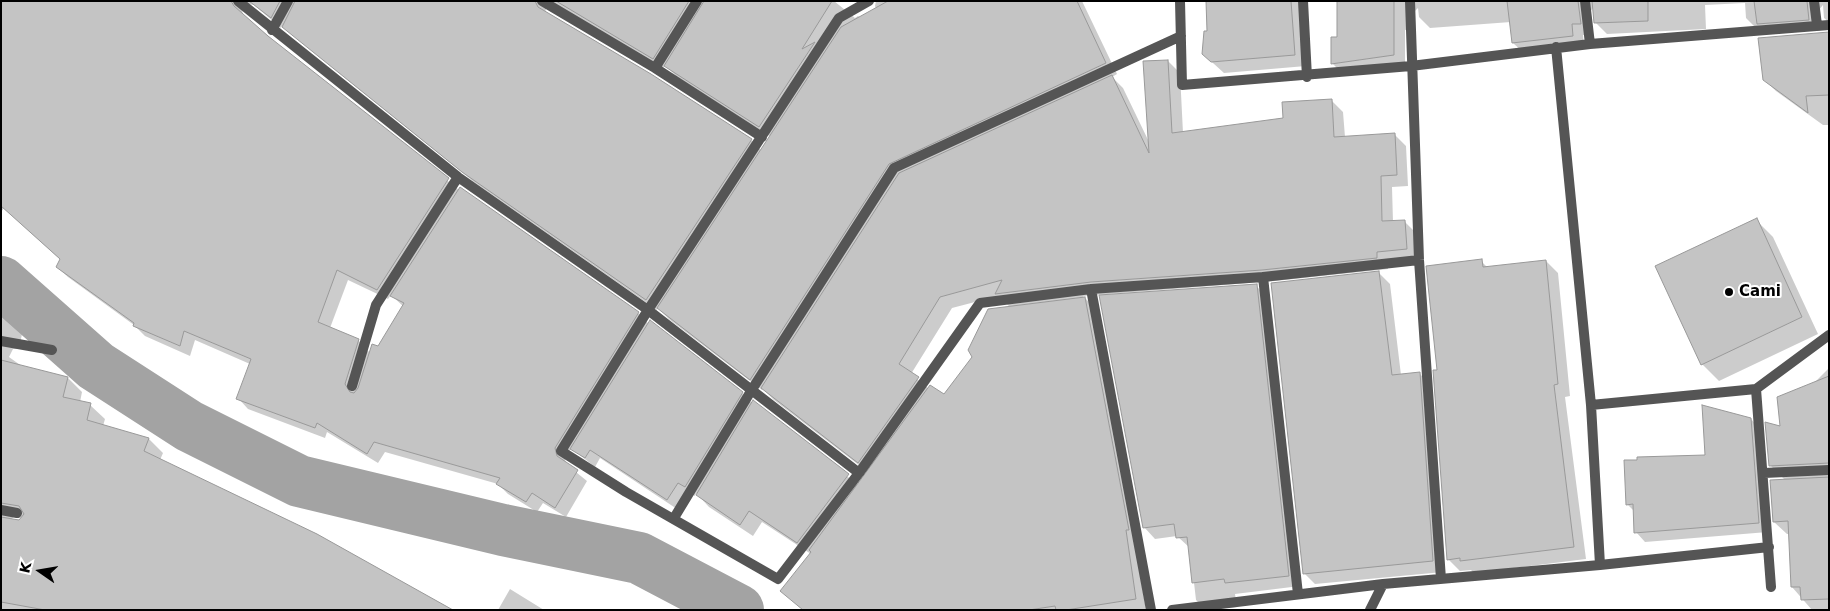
<!DOCTYPE html>
<html>
<head>
<meta charset="utf-8">
<style>
	body { margin:0 }
	#map { position:relative; width:1830px; height:611px; overflow:hidden; background:#fff; font-family:"DejaVu Sans",sans-serif }
	canvas { display:block }
	.frame { position:absolute; inset:0; border:2px solid #000; pointer-events:none }
	.north { position:absolute; left:15px; top:546px; width:50px; height:50px; -webkit-text-stroke:4px #fff; paint-order:stroke; rotate:283deg; font-size:14px; font-weight:700; line-height:20px; text-align:center; color:#000 }
	.north::after { content:''; display:block; margin:auto; width:18px; height:22px; background:#000; clip-path:polygon(50% 0,100% 100%,50% 72%,0 100%) }
</style>
</head>
<body>
<div id="map">
<canvas width="1830" height="611"></canvas>
<div class="frame"></div>
<div class="north">K</div>
</div>
<script>
const c = document.querySelector('canvas').getContext('2d');
c.lineJoin = 'round';
function fillPath(path, color) {
  c.fillStyle = color;
  c.fill(path, 'evenodd');
}
function shape(rows) {
  const path = new Path2D();
  for (const r of rows) {
    path.moveTo(r[0], r[1]);
    for (let i = 2; i < r.length; i += 2) path.lineTo(r[i], r[i + 1]);
  }
  return path;
}
function strokePath(path, color, width, dash) {
  c.strokeStyle = color;
  c.lineWidth = width;
  c.lineCap = dash ? 'butt' : 'round';
  c.setLineDash(dash || []);
  c.stroke(path);
}
function label(font, color, halo, rows, align = 'center') {
  c.font = font + ' "DejaVu Sans",sans-serif';
  c.lineWidth = 4;
  c.setLineDash([]);
  c.textBaseline = 'middle';
  c.strokeStyle = halo;
  c.fillStyle = color;
  for (const [text, x, y, turn = 0] of rows) {
    c.save();
    c.translate(x, y);
    c.rotate((+turn || 0) * Math.PI / 180);
    c.textAlign = isNaN(turn) ? turn : align;
    if (halo) c.strokeText(text, 0, 0);
    c.fillText(text, 0, 0);
    c.restore();
  }
}
const shadow = shape([
	[1,1,834,1,855,18,858,16,888,36,875,6,876,1,1082,1,1117,74,1112,77,1123,88,1150,144,1168,61,1180,73,1183,133,1285,119,1331,100,1343,112,1345,137,1394,134,1406,146,1408,186,1392,187,1393,222,1404,221,1416,233,1418,261,1388,263,1388,269,1275,281,1083,296,1095,308,1146,610,803,610,782,591,811,554,762,522,753,536,709,507,696,493,695,496,688,492,677,509,600,458,595,467,571,448,565,459,566,464,587,481,566,517,543,503,537,512,508,494,498,484,385,452,378,463,327,432,325,438,248,409,238,398,250,364,195,340,190,356,145,336,134,325,68,277,57,267,61,260,4,208,1,212],
	[247,4,254,5,281,28,282,26,474,182,657,310,658,308,670,320,762,390,763,389,774,400,868,472,858,485,754,402,753,404,742,393,649,324,638,313,459,190,243,16,242,8],
	[547,7,663,68,665,65,676,76,771,137,762,151,751,140,545,12],
	[348,280,388,299,391,295,404,307,379,348,370,353,358,340,330,328],
	[998,296,1010,307,944,396,929,389,911,374,952,308],
	[1208,1,1302,1,1306,66,1224,73,1203,54,1209,32],
	[1339,1,1829,1,1829,22,1824,18,1823,5,1818,11,1820,31,1757,29,1746,18,1745,3,1705,5,1706,29,1607,34,1596,23,1594,7,1589,13,1592,35,1583,35,1584,47,1525,54,1513,43,1511,22,1430,28,1419,17,1418,8,1414,12,1415,29,1405,30,1405,66,1343,74,1332,63,1338,38],
	[1829,33,1829,125,1823,125,1776,91,1764,79],
	[1756,220,1773,237,1818,334,1719,381,1702,364],
	[1481,261,1488,268,1546,261,1558,273,1570,396,1565,397,1586,559,1474,573,1471,570,1460,571,1448,559,1438,371],
	[1379,273,1390,284,1401,375,1419,373,1430,384,1443,572,1315,584,1304,573],
	[1256,286,1268,297,1300,586,1235,594,1237,607,1206,610,1196,600,1190,548,1177,536,1155,539,1144,527],
	[1,308,10,310,24,324,19,349,13,349,9,357,23,367,68,378,82,392,80,402,90,405,105,419,103,426,149,439,163,453,160,460,450,610,1,610],
	[14,517,21,518,19,521,10,520],
	[1829,368,1829,610,1812,610,1792,587,1790,534,1787,534,1774,522,1785,480,1770,465,1782,427,1814,383],
	[1751,419,1760,429,1768,532,1645,542,1636,532,1635,512,1627,504,1706,456],
	[510,589,544,610,498,610]
]);
const river = shape([
	[1,282,96,366,189,426,299,481,503,530,639,558,738,610]
]);
const building = shape([
	[1,1,231,1,234,6,268,36,449,178,377,290,337,270,318,322,359,339,345,384,350,392,354,393,358,388,372,344,378,346,404,303,390,296,460,187,639,312,555,448,557,456,578,470,555,508,532,493,526,502,496,484,500,478,374,442,367,454,317,423,315,428,236,399,251,359,184,331,180,346,133,326,134,323,56,267,60,259,1,206,1,1],
	[249,1,280,1,271,18,249,1],
	[295,1,535,1,538,7,651,74,752,139,646,300,462,172,282,27,295,1],
	[556,1,689,1,653,59,556,1],
	[704,1,832,1,802,49,815,42,759,127,664,66,704,1],
	[888,1,1077,1,1106,63,889,164,750,380,657,308,841,27,888,1],
	[1206,1,1291,1,1295,55,1211,62,1202,54,1204,31,1207,31,1206,1],
	[1337,1,1394,1,1394,55,1331,64,1331,37,1337,37,1337,1],
	[1507,1,1578,1,1581,24,1572,24,1573,36,1512,43,1507,1],
	[1592,1,1648,1,1648,21,1594,23,1592,1],
	[1754,1,1807,1,1809,20,1757,24,1754,1],
	[1829,32,1829,95,1806,96,1808,113,1763,80,1758,38,1829,32],
	[1168,60,1172,133,1283,118,1282,102,1332,99,1334,137,1395,133,1397,175,1381,176,1382,221,1405,220,1407,249,1377,252,1377,258,1262,270,1091,282,995,294,1002,280,940,297,899,364,919,377,858,463,761,388,899,173,1112,75,1149,153,1143,61,1168,60],
	[1757,218,1802,317,1701,365,1655,266,1757,218],
	[1482,259,1483,267,1546,260,1558,384,1554,385,1574,547,1460,561,1460,558,1447,560,1433,370,1437,370,1426,266,1482,259],
	[1379,271,1392,375,1420,372,1433,561,1303,574,1271,283,1379,271],
	[1257,284,1289,576,1225,583,1224,579,1192,583,1187,537,1176,538,1174,524,1143,528,1099,295,1257,284],
	[1085,297,1129,530,1126,530,1136,599,1066,610,1056,610,1055,606,1029,610,803,610,780,591,811,552,809,550,930,385,944,394,972,357,968,350,988,309,1085,297],
	[650,320,743,392,685,487,678,483,667,500,590,450,585,458,570,449,650,320],
	[1,360,68,377,63,397,91,403,87,420,149,438,144,451,317,534,453,610,45,610,1,602,1,517,19,520,24,514,19,506,1,503,1,360],
	[1829,376,1829,463,1769,466,1765,422,1780,426,1777,397,1829,376],
	[753,400,849,474,797,543,749,511,740,525,696,495,753,400],
	[1702,405,1751,418,1759,523,1634,533,1633,504,1626,505,1624,460,1637,460,1637,457,1705,455,1702,405],
	[1829,477,1829,599,1801,600,1800,587,1791,587,1788,521,1773,522,1770,480,1829,477]
]);
const minor = shape([
	[238,1,458,177,648,310,859,473],
	[542,1,655,68,697,1],
	[869,1,839,18,648,310,561,451,626,492,778,579,859,473,980,303,1091,289,1263,277,1419,260],
	[1180,1,1182,85,1411,66,1590,44,1829,25],
	[1303,1,1307,77],
	[1410,1,1419,260,1441,579],
	[1585,1,1590,44],
	[1814,1,1817,25],
	[272,30,288,1],
	[1556,47,1591,405],
	[655,68,762,137],
	[1263,277,1298,594],
	[1091,289,1151,610],
	[1,341,52,350],
	[352,386,376,305,458,177],
	[1756,389,1771,587],
	[1764,473,1829,470],
	[1,510,17,513],
	[674,518,751,391,894,168,1181,36],
	[1600,565,1769,547],
	[1172,610,1383,584,1600,565,1591,405,1756,389,1829,335],
	[1370,610,1383,584]
]);
const markers = [
	[1729,292,5,"#000"]
];
const poiNames = [
	["Cami",1739,292]
];
fillPath(shadow, '#0003');
strokePath(river, '#a3a3a3', 52);
fillPath(building, '#c4c4c4');
strokePath(building, '#999', 1);
strokePath(minor, '#555', 10);
for (const [x, y, r, color] of markers) {
  const dot = new Path2D();
  dot.arc(x, y, r, 0, 2 * Math.PI);
  c.fillStyle = color;
  c.fill(dot);
  strokePath(dot, '#fff', 2);
}
label('bold 15px', '#000', '#fff', poiNames, 'left');
</script>
</body>
</html>
